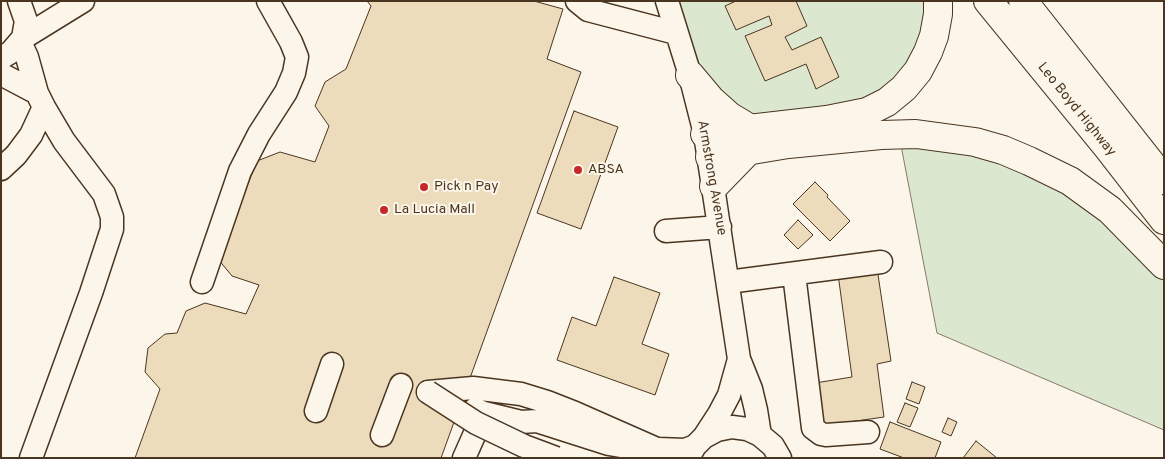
<!DOCTYPE html>
<html>
<head>
<meta charset="utf-8">
<style>
	body { margin:0 }
	#map { position:relative; width:1165px; height:459px; overflow:hidden; background:#fbf6e9; font-family:Overpass,sans-serif }
	canvas { display:block }
	.frame { position:absolute; inset:0; border:2px solid #4a3520; pointer-events:none }
</style>
</head>
<body>
<div id="map">
<canvas width="1165" height="459"></canvas>
<div class="frame"></div>
</div>
<script>
const c = document.querySelector('canvas').getContext('2d');
c.lineJoin = 'round';
function fillPath(path, color) {
  c.fillStyle = color;
  c.fill(path, 'evenodd');
}
function shape(rows) {
  const path = new Path2D();
  for (const r of rows) {
    path.moveTo(r[0], r[1]);
    for (let i = 2; i < r.length; i += 2) path.lineTo(r[i], r[i + 1]);
  }
  return path;
}
function strokePath(path, color, width, dash) {
  c.strokeStyle = color;
  c.lineWidth = width;
  c.lineCap = dash ? 'butt' : 'round';
  c.setLineDash(dash || []);
  c.stroke(path);
}
function label(font, color, halo, rows, align = 'center') {
  c.font = font + ' Overpass,sans-serif';
  c.lineWidth = 4;
  c.setLineDash([]);
  c.textBaseline = 'middle';
  c.strokeStyle = halo;
  c.fillStyle = color;
  for (const [text, x, y, turn = 0] of rows) {
    c.save();
    c.translate(x, y);
    c.rotate((+turn || 0) * Math.PI / 180);
    c.textAlign = isNaN(turn) ? turn : align;
    if (halo) c.strokeText(text, 0, 0);
    c.fillText(text, 0, 0);
    c.restore();
  }
}
const green = shape([
	[678,1,935,1,897,94,718,126,678,1],
	[899,135,1051,166,1164,254,1164,430,937,333,899,135]
]);
const building = shape([
	[367,1,534,1,563,9,547,59,581,72,441,458,135,458,160,389,145,372,148,348,165,334,177,333,186,311,205,303,246,314,259,285,232,276,218,259,257,161,280,152,315,162,329,126,315,106,325,82,346,69,371,6,367,1],
	[736,1,796,1,807,26,785,37,792,50,821,37,839,77,816,89,806,64,765,81,745,36,772,25,769,16,736,30,725,6,736,1],
	[574,111,618,127,581,229,537,213,574,111],
	[815,182,828,195,827,197,850,221,830,241,793,204,815,182],
	[798,220,813,235,798,249,784,235,798,220],
	[877,268,891,361,877,364,884,417,821,426,815,383,852,377,838,274,877,268],
	[614,277,660,293,642,344,669,354,655,395,557,360,572,317,596,326,614,277],
	[912,382,925,387,919,404,906,399,912,382],
	[905,403,918,408,910,427,897,422,905,403],
	[948,418,957,422,951,436,942,432,948,418],
	[890,422,941,442,935,458,904,458,880,449,890,422],
	[976,441,997,458,963,458,976,441]
]);
const minor = shape([
	[577,1,588,10,676,33],
	[667,1,690,75,705,134,739,359,751,389,756,410,760,435],
	[23,38,83,1],
	[20,42,27,57,37,93,44,107,64,141,104,194,112,217,112,229,91,293,31,458],
	[1,58,11,52,23,38,26,21,19,1],
	[1,74,37,93],
	[1,169,16,155,31,135,44,107],
	[666,231,720,227],
	[794,274,813,428,821,434,826,435,868,432],
	[202,282,240,171,259,134,286,92,294,73,297,57,291,42,268,1],
	[728,282,881,262],
	[428,392,473,388,521,394,547,402,575,413,659,450],
	[475,409,484,413,521,422,537,421,609,444,632,448,685,450,695,446],
	[316,411,332,364],
	[382,435,401,385],
	[704,437,719,414,729,395,739,359],
	[464,458,484,413],
	[688,458,695,446,704,437,717,430,732,427,747,429,760,435,773,446,780,458]
]);
const highway = shape([
	[988,1,1109,149,1164,220],
	[1023,1,1164,180],
	[690,75,711,100,729,116,749,128],
	[705,134,827,120,867,112,887,102,904,88,918,71,928,52,934,36,938,14,938,1],
	[710,157,788,144,881,135,916,134,975,142,1003,150,1029,161,1070,181,1110,210,1164,265],
	[714,186,749,150]
]);
const minorBridge = shape([
	[428,392,476,423,524,446,556,458]
]);
const markers = [
	[578,170,5,"#c62828"],
	[424,187,5,"#c62828"],
	[384,210,5,"#c62828"]
];
const streetNames = [
	["Leo Boyd Highway",1076,110,51],
	["Armstrong Avenue",711,178,80]
];
const poiNames = [
	["ABSA",588,170],
	["Pick n Pay",434,187],
	["La Lucia Mall",394,210]
];
fillPath(green, '#dce7d0');
strokePath(green, '#887966', 1);
fillPath(building, '#ecdcbc');
strokePath(building, '#4a3520', 1);
strokePath(minor, '#4a3520', 25);
strokePath(highway, '#4a3520', 30);
strokePath(minor, '#fbf6e9', 22);
strokePath(highway, '#fbf6e9', 28);
strokePath(minorBridge, '#4a3520', 25, []);
strokePath(minorBridge, '#fbf6e9', 22);
for (const [x, y, r, color] of markers) {
  const dot = new Path2D();
  dot.arc(x, y, r, 0, 2 * Math.PI);
  c.fillStyle = color;
  c.fill(dot);
  strokePath(dot, '#fbf6e9', 2);
}
label('14px', '#4a3520', '#fbf6e9', streetNames);
label('14px', '#4a3520', '#fbf6e9', poiNames, 'left');
</script>
</body>
</html>
